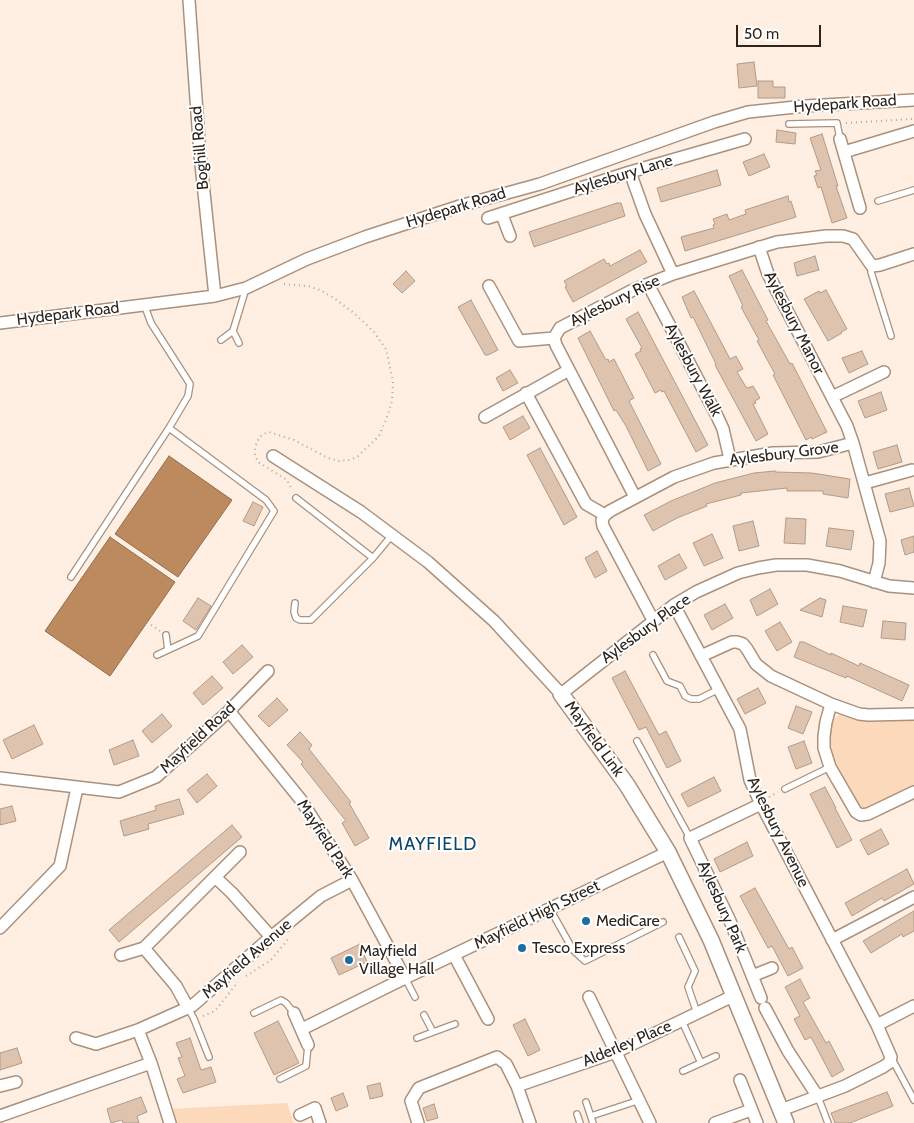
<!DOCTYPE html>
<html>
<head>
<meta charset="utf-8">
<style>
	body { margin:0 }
	#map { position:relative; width:914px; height:1123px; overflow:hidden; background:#ffefe2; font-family:Cabin,sans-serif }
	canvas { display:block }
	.scale { position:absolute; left:736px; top:25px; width:85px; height:22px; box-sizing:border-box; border:2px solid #2e241c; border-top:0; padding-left:6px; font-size:15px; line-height:18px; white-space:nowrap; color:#2e241c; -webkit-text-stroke:4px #fff; paint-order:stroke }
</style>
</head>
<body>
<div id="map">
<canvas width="914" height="1123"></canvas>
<div class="scale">50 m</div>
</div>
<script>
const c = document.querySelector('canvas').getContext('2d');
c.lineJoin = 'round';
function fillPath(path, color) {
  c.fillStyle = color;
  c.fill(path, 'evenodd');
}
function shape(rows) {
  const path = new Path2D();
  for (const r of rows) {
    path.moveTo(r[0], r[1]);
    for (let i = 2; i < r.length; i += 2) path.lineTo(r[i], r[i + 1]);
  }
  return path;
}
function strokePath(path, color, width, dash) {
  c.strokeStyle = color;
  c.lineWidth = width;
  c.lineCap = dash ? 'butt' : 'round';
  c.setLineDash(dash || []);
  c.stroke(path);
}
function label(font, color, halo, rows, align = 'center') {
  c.font = font + ' Cabin,sans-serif';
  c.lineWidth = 4;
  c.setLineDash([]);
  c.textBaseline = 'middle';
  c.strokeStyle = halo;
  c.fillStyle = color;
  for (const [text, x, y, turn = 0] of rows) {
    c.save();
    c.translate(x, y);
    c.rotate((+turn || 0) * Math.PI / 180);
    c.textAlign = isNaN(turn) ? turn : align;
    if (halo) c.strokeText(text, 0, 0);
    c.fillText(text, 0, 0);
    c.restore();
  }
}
const green = shape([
	[840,714,863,720,914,720,914,789,864,810,859,806,832,755,830,742,831,730,832,721],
	[287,1103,294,1123,169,1123,168,1109]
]);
const water = shape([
	[169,456,232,500,178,577,115,534,169,456],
	[110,537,175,582,110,676,45,631,110,537]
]);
const building = shape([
	[754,62,757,86,739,88,737,64,754,62],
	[758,81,773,81,773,87,785,87,785,98,758,98,758,81],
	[777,130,796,133,795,144,776,142,777,130],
	[822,134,838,186,836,186,847,218,832,223,821,187,818,188,814,176,817,175,815,171,821,170,810,138,822,134],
	[764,154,770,167,749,176,743,162,764,154],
	[717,170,721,185,661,202,657,188,717,170],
	[788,196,789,202,791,201,796,217,685,251,681,237,714,228,713,225,715,224,713,219,727,214,729,220,746,214,745,210,788,196],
	[617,203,621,203,625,216,534,247,529,232,617,203],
	[640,250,647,262,573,302,565,287,567,286,564,281,604,259,607,264,609,263,610,266,640,250],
	[815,256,819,270,797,276,794,263,815,256],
	[742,270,768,320,766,321,790,364,792,363,827,432,812,439,811,437,806,440,773,375,775,374,757,341,759,340,741,307,743,306,729,276,742,270],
	[406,271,415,281,402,293,393,284,406,271],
	[826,290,847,329,841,332,842,333,828,341,804,299,819,291,820,293,826,290],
	[694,291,729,357,730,359,736,356,743,369,737,372,746,387,748,388,753,386,760,398,755,401,756,403,753,404,768,434,756,441,715,365,716,364,693,317,691,318,682,297,694,291],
	[471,300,498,350,488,355,485,355,458,307,471,300],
	[638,312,708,445,696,452,664,391,662,392,661,390,655,393,635,354,641,351,640,349,642,348,626,319,638,312],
	[590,331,606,360,608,359,609,362,614,359,634,398,629,401,661,464,648,471,626,426,616,410,614,411,578,338,590,331],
	[862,351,868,364,849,373,842,358,862,351],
	[510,370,518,383,503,391,496,378,510,370],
	[881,392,887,410,865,418,858,401,881,392],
	[523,416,530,428,510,440,503,427,523,416],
	[897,445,902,462,878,469,873,452,897,445],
	[540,448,577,517,564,525,527,455,540,448],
	[775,471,775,472,812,473,850,479,848,498,823,494,823,491,787,491,787,488,741,493,741,495,706,504,707,506,677,518,653,531,644,515,671,501,715,483,754,473,775,471],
	[909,488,914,506,890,512,885,494,909,488],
	[253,502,263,507,254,526,243,521,253,502],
	[786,518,806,519,805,544,784,543,786,518],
	[753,521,759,546,739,551,733,526,753,521],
	[829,528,854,531,851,550,826,546,829,528],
	[712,534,723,558,704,566,693,543,712,534],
	[914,536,914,552,905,555,901,540,914,536],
	[597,551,607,571,595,578,585,558,597,551],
	[679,554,687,568,665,580,658,566,679,554],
	[770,589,778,604,757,616,750,600,770,589],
	[198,598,211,606,196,630,183,621,198,598],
	[820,598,826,600,822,617,800,610,820,598],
	[725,604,733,618,712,630,704,615,725,604],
	[843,606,867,610,863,627,840,622,843,606],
	[883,621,906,623,905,640,881,638,883,621],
	[780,622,792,642,777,651,765,631,780,622],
	[800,642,804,642,831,655,831,653,859,666,860,663,909,685,902,701,847,676,846,678,794,657,800,642],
	[242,645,253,657,233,674,223,662,242,645],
	[625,671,659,735,666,731,681,761,667,768,646,727,639,730,612,678,625,671],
	[212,676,223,688,203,705,193,693,212,676],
	[758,688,766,703,745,714,737,699,758,688],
	[277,698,288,710,269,727,258,716,277,698],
	[796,706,812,712,803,734,788,728,796,706],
	[162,714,172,726,152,743,142,731,162,714],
	[34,725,43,744,12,759,3,740,34,725],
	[300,732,312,745,309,749,351,802,349,803,369,838,355,846,342,823,346,821,301,764,303,762,287,745,300,732],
	[133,740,139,756,114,765,109,750,133,740],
	[804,741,812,763,796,769,788,747,804,741],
	[207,774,217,786,197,803,187,790,207,774],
	[714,777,721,791,688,807,681,794,714,777],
	[825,787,836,808,835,808,852,840,837,848,810,794,825,787],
	[179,799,184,814,148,824,149,829,124,836,120,821,156,810,155,806,179,799],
	[12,806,16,821,0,825,0,809,12,806],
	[232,825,242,837,119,942,109,930,232,825],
	[881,829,889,844,868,855,860,840,881,829],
	[747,842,753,856,720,872,714,859,747,842],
	[907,869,914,884,884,901,882,898,852,916,845,903,907,869],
	[755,888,789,949,792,947,803,968,788,976,772,946,768,948,740,896,755,888],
	[914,911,914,931,903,937,902,934,871,953,863,941,914,911],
	[360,944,367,962,339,975,331,958,360,944],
	[800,979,810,998,803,1002,826,1043,829,1041,844,1070,832,1077,811,1037,805,1040,794,1019,800,1016,785,987,800,979],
	[525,1019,540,1050,528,1056,513,1025,525,1019],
	[278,1021,299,1063,274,1075,254,1033,278,1021],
	[190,1038,201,1070,211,1067,216,1082,183,1093,177,1079,185,1076,178,1058,182,1057,176,1043,190,1038],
	[17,1048,22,1063,0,1070,0,1053,17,1048],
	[380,1083,383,1096,370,1099,367,1086,380,1083],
	[887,1092,893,1106,850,1123,835,1123,831,1113,887,1092],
	[343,1093,348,1106,336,1111,331,1098,343,1093],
	[141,1097,147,1112,137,1116,139,1123,123,1123,122,1120,111,1123,107,1109,141,1097],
	[434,1104,438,1118,427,1121,423,1108,434,1104]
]);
const path = shape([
	[846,123,912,119],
	[284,284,308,286,320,290,334,298,355,314,374,332,386,349,393,381,392,401,386,420,379,436,358,456,350,460,339,461,328,458,294,440,269,432,263,434,259,438,255,447,255,455,258,462,287,480,292,490],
	[147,622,160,631],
	[769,797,778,792],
	[246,976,271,960,290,937],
	[203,1016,215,1011,238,982]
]);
const lane = shape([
	[789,124,837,123,840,139],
	[878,201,914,190],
	[872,266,871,272,891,336],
	[221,340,233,331],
	[239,343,233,331,246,288],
	[296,498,373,558],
	[71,577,169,428,188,396,190,384,151,323,144,304],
	[295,603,294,612,296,618,300,620,311,620,373,558,392,535],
	[166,635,168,650],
	[157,655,198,636,274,511,266,500,169,428],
	[653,655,667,681,680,686,685,696,691,699,699,699,719,689],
	[637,741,690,838],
	[785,789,830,767],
	[550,909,573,950,585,961,663,922],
	[679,937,695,971,688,987,697,1013],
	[405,978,415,997],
	[188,1008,194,1019,209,1057],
	[254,1013,281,1000,286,1003,294,1013],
	[424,1015,433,1032],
	[682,1021,701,1063],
	[417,1038,455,1024],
	[891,1057,914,1100],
	[683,1071,716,1056],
	[280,1079,306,1066,308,1045],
	[818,1097,828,1123],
	[586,1102,593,1123],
	[577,1114,580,1123],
	[591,1116,640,1100]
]);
const street = shape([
	[189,0,200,155,215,296],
	[840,139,860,208],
	[844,152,914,131],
	[630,172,645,214,673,274],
	[502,215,510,236],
	[488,218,630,172,745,139],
	[759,247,768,274,847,426,853,443,880,541,879,563,874,582],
	[648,284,717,416,723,429,730,459],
	[489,286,519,341,554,338],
	[0,323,215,296,246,288,307,259,365,237,463,205,540,184,714,122,748,112,805,106,914,100],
	[526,393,586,504,605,515],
	[832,397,884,372],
	[485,417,569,370],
	[273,456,361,512,428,562,494,621,561,694,674,605,696,592,738,573,758,568,776,565,807,565,840,571,889,586,914,588],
	[865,483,912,470],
	[635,497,556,345,554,338,560,328,633,290,673,274,777,242,826,236,843,236,853,239,872,266,880,265,914,254],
	[674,605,740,729,750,780,761,804,877,1025,891,1057,889,1063,883,1067,845,1086,781,1110],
	[653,620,603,526,602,520,605,515,610,511,674,477,714,463,773,453,818,452,853,443],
	[701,656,732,642,737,642,743,644,747,649,756,664,771,676,831,704,859,714,868,715,914,714],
	[831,704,826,722,824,736,824,748,830,767,856,812,861,815,868,814,914,792],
	[229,711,301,800,352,880,405,978],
	[0,778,119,792,156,777,229,711,268,671],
	[215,877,232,893,271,937],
	[0,928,60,866,77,788],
	[832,940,914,897],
	[144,948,176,986,188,1008],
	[121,955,144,948,240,852],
	[454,955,488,1019],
	[752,976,772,968],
	[589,997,650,1123],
	[761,998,730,921,690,838,761,804],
	[765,1008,788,1051,818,1097],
	[294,1013,308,1045],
	[877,1025,914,1006],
	[302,1029,405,978,668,852],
	[138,1030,151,1063,170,1123],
	[76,1038,96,1044,138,1030,192,1006,271,937,321,896,352,880],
	[740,1080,757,1123],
	[0,1086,16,1082],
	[517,1086,616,1052,735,995],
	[300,1115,315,1108,320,1123],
	[0,1116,151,1063],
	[418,1123,411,1101,419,1088,497,1057,506,1064,517,1086,530,1123],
	[715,1123,751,1110]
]);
const secondary = shape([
	[561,694,627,785,668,852,711,940,786,1123]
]);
const markers = [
	[586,921,5,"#1b6e9f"],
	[522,948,5,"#1b6e9f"],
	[349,960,5,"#1b6e9f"]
];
const streetNames = [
	["Hydepark Road",845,104,-4],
	["Boghill Road",200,148,-95],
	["Aylesbury Lane",623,175,-17],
	["Hydepark Road",456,208,-17],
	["Aylesbury Rise",615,301,-26],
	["Hydepark Road",68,314,-7],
	["Aylesbury Manor",794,323,63],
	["Aylesbury Walk",693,370,62],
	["Aylesbury Grove",784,454,-7],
	["Aylesbury Place",646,629,-36],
	["Mayfield Road",198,738,-43],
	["Mayfield Link",594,739,54],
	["Aylesbury Avenue",778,832,64],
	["Mayfield Park",325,839,57],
	["Aylesbury Park",722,907,66],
	["Mayfield High Street",537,915,-26],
	["Mayfield Avenue",247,959,-41],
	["Alderley Place",627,1044,-23]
];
const poiNames = [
	["MediCare",596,921],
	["Tesco Express",532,948],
	["Mayfield",359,951],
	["Village Hall",359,969]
];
const neighbourhoodNames = [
	["MAYFIELD",433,845]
];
fillPath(green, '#fdd9bc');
fillPath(water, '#bd8a5f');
strokePath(water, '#926b4b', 1);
fillPath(building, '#dec3af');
strokePath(building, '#b39a86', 1);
strokePath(lane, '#aa917d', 8);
strokePath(street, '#aa917d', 14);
strokePath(secondary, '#aa917d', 18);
strokePath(path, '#b1a398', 2, [1, 4]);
strokePath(lane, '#fff', 5.5);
strokePath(street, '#fff', 11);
strokePath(secondary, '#fff', 15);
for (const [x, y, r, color] of markers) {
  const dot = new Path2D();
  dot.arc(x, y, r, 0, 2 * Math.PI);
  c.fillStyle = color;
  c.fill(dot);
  strokePath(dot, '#fff', 2);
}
label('16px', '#2e241c', '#fff', streetNames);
label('16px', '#2e241c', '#fff', poiNames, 'left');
c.letterSpacing = '1px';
label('18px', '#0d4668', '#fff', neighbourhoodNames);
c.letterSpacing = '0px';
</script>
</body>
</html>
